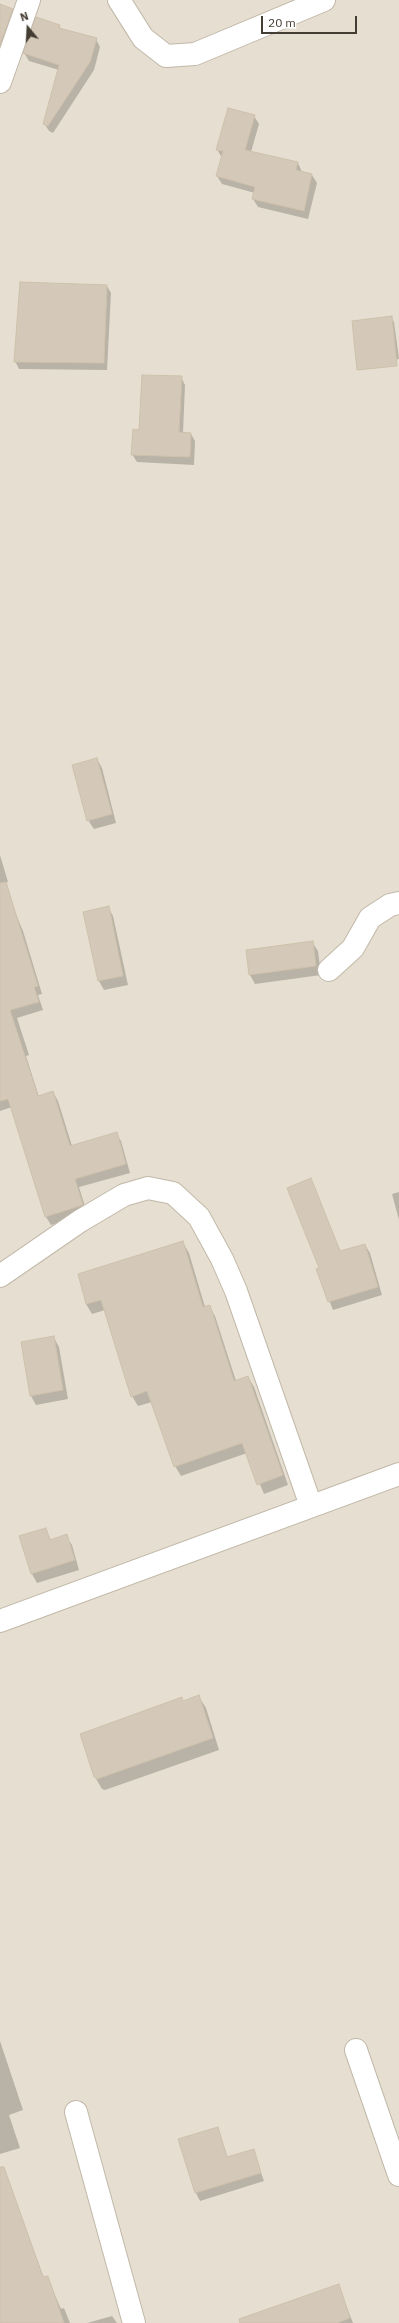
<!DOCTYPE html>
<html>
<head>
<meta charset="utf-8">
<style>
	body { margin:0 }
	#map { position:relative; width:399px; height:2323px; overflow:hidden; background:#f2ede3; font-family:"IBM Plex Sans",sans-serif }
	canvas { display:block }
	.north { position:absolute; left:8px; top:8px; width:40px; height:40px; -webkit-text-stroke:3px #fff; paint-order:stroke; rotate:342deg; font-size:11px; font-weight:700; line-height:16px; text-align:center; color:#443d33 }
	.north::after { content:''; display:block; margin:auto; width:14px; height:18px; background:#443d33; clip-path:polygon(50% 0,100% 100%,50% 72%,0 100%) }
	.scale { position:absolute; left:261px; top:16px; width:96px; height:18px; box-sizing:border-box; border:2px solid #443d33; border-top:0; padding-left:5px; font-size:12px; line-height:14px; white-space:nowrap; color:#443d33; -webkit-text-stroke:3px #fff; paint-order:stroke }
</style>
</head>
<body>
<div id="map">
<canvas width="399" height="2323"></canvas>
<div class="north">N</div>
<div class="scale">20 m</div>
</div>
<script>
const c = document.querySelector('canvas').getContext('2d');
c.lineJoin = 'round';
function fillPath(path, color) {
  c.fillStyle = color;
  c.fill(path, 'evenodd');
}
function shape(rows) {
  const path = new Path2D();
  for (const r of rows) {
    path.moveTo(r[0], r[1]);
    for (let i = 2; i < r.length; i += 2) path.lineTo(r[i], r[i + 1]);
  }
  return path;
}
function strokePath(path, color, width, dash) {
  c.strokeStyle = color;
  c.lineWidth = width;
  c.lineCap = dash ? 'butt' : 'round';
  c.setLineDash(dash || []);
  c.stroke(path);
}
const residential = shape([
	[0,0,399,0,399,2323,0,2323]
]);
const shadow = shape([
	[0,5,12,10,17,19,0,52],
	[59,26,62,30,96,39,100,47,94,70,53,133,49,131,44,123,59,70,29,61,24,53],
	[254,116,259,124,251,152,298,163,302,172,312,175,317,183,308,219,258,207,253,199,255,193,222,184,217,176,222,158,217,149],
	[107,286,111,293,107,370,19,369,15,361],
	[391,317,394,322,399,359,359,364],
	[181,377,185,385,183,433,191,434,195,441,194,465,137,462,132,454,140,431],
	[97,759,102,768,116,823,94,829,88,820],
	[0,855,8,882,3,884,23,931,42,994,38,995,43,1010,17,1018,29,1055,26,1056,39,1097,53,1092,58,1101,72,1146,116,1133,121,1141,130,1173,79,1187,87,1213,51,1225,46,1217,12,1107,0,1111],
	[108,907,113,916,128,985,104,990,99,981],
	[312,942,318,951,321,975,255,984,250,975],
	[310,1179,341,1252,365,1245,370,1253,382,1295,333,1310,317,1270,321,1269],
	[399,1192,399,1220,392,1194],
	[183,1243,189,1253,205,1307,209,1306,215,1316,236,1381,248,1377,254,1387,288,1485,264,1494,247,1453,181,1476,175,1466,152,1402,138,1406,132,1396,105,1310,92,1314,86,1304],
	[54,1338,59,1347,68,1399,36,1405,31,1396],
	[45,1529,51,1540,66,1536,72,1545,79,1570,37,1583,32,1574],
	[199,1697,206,1708,219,1750,105,1790,102,1789,95,1777,183,1702],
	[0,2041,23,2110,9,2115,20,2148,0,2154],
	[217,2128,228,2158,253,2150,264,2181,200,2201,196,2193],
	[14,2198,44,2278,47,2277,61,2309,64,2308,70,2323,0,2323,0,2203],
	[338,2285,353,2323,288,2323],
	[112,2316,117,2323,87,2323]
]);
const building = shape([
	[0,4,13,9,0,45,0,4],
	[36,17,60,25,59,28,97,38,90,62,48,126,43,124,59,65,23,53,36,17],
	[228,108,255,115,245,150,298,162,296,170,312,174,304,211,252,199,255,187,216,176,223,151,216,150,228,108],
	[20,282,107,285,104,363,14,362,20,282],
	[392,316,397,366,357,370,352,321,392,316],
	[142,375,182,376,179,432,191,433,190,457,131,455,133,429,139,430,142,375],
	[97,758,112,814,87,821,72,765,97,758],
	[6,882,38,986,34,987,39,1002,10,1010,38,1096,53,1091,70,1146,117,1132,126,1164,75,1179,83,1205,45,1217,8,1099,0,1101,0,883,6,882],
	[109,906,123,976,98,981,83,912,109,906],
	[313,941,316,966,249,975,246,950,313,941],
	[311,1178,340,1251,365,1244,378,1287,328,1302,316,1269,319,1268,287,1188,311,1178],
	[183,1241,203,1307,210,1305,234,1381,248,1376,283,1475,257,1485,242,1443,174,1467,147,1391,131,1397,101,1300,86,1304,78,1274,183,1241],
	[54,1336,63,1390,30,1396,21,1342,54,1336],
	[46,1528,50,1540,67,1534,75,1560,31,1574,19,1536,46,1528],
	[199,1695,213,1738,97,1779,94,1777,80,1734,182,1697,183,1701,199,1695],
	[218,2127,227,2157,254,2149,261,2173,195,2193,178,2139,218,2127],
	[0,2167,4,2167,43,2277,48,2276,64,2323,0,2323,0,2167],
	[339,2284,350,2318,337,2323,240,2323,239,2319,339,2284]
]);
const minor = shape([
	[119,0,143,38,166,56,195,54,324,0],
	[0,82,29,0],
	[329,970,353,948,370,918,390,905,399,903],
	[0,1276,80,1221,124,1195,148,1188,173,1193,199,1217,222,1259,236,1291,311,1506],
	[0,1621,399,1474],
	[356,2050,399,2175],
	[76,2112,134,2323]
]);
fillPath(residential, '#e6dfd1');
fillPath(shadow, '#0003');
fillPath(building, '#d4c9b8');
strokePath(building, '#cfc1ab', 1);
strokePath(minor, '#c1b8a8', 24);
strokePath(minor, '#fff', 22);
</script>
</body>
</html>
